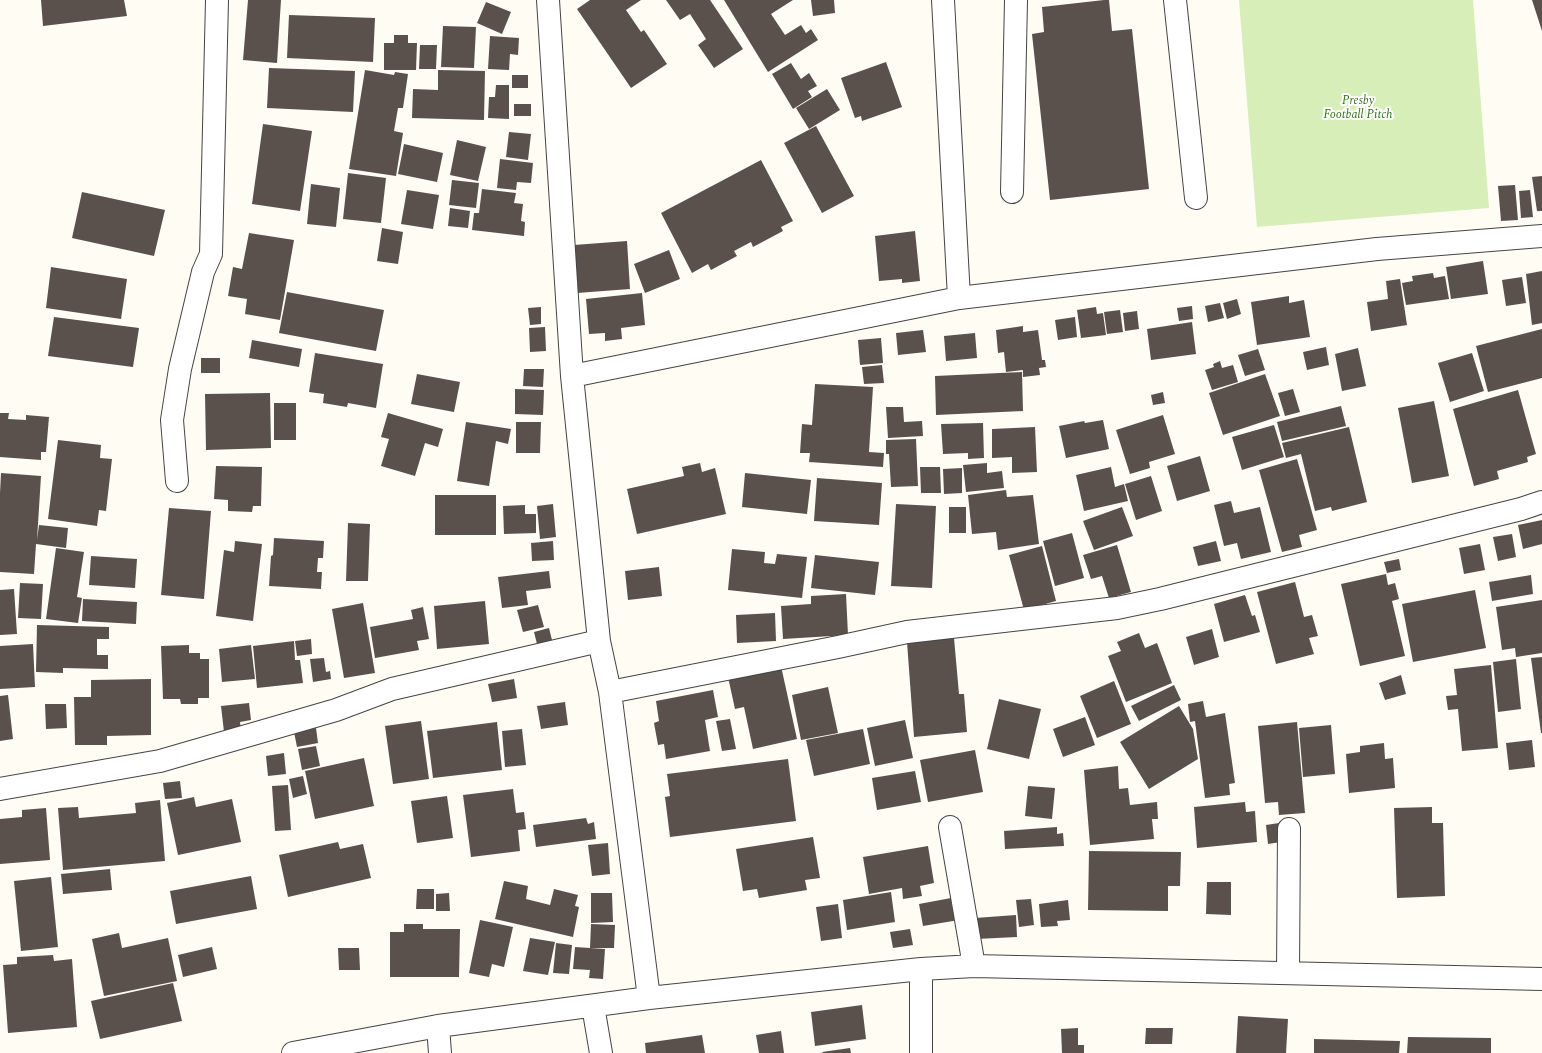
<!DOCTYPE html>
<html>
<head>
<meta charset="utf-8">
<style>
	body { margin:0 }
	canvas { display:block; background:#fffcf4 }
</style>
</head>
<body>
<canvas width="1542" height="1053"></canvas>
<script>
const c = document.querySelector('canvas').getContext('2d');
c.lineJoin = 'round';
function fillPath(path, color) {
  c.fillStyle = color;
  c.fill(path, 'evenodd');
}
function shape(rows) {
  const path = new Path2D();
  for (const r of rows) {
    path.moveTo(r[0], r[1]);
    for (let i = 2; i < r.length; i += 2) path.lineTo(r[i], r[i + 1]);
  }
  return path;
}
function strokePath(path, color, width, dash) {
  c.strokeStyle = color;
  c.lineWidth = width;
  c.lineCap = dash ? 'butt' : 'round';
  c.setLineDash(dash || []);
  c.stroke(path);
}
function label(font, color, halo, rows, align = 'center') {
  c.font = font + ' Spectral,serif';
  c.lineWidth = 4;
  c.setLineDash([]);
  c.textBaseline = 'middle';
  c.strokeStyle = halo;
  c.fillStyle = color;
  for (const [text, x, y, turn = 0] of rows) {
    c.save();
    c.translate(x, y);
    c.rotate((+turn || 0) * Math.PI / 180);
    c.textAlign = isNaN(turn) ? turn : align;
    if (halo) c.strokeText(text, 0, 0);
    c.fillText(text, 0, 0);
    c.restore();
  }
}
const green = shape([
	[1239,0,1473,0,1489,208,1257,227]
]);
const building = shape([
	[41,0,124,0,127,16,43,26],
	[248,0,281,0,277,63,243,60],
	[590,0,641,0,626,10,641,32,644,30,667,64,631,88,577,9],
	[666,0,710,0,743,49,714,68,698,45,706,39,690,14,680,20],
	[724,0,793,0,771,14,785,35,801,25,806,33,811,29,818,40,768,72],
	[811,0,834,0,835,13,813,16],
	[1104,0,1109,0,1112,31,1132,29,1149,189,1050,200,1032,34,1044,32,1042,7],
	[1532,0,1542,0,1542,31],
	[486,2,511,12,502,34,477,23],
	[289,15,375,18,373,62,287,58],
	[443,26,476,27,474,68,441,67],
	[394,35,408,35,408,43,417,43,416,70,384,70,384,43,394,43],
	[490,36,519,38,518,55,510,54,509,70,488,69],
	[420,45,437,45,436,69,419,69],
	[886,62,902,107,862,121,861,116,855,118,841,78],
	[791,63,801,79,809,73,817,86,808,91,812,97,793,109,772,74],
	[269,68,355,71,353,112,267,108],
	[365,70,394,75,395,72,408,74,403,108,398,108,394,131,403,133,396,176,349,169],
	[438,70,485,71,484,120,412,118,413,89,438,90],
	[512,75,528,75,528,88,512,88],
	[496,85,509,85,509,119,488,118,489,97,495,97],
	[827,89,840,110,809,129,796,108],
	[514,104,531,104,531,116,514,116],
	[263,124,312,131,300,211,252,204],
	[816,126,854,196,822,213,784,143],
	[509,132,531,134,528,160,506,157],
	[457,140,486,147,478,181,450,175],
	[404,144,443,153,437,182,398,174],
	[500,159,533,163,531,183,517,182,516,190,497,188],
	[761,160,793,221,781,227,783,231,753,247,751,242,734,251,737,256,711,270,708,264,692,273,661,213],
	[348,173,386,178,381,223,343,219],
	[1542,176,1542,211,1537,211,1532,177],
	[452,180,479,183,476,208,449,205],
	[311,184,340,188,336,227,307,224],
	[1515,185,1518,220,1501,221,1498,186],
	[482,189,516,193,514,203,523,204,521,221,525,222,524,236,472,230,474,213,479,213],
	[407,190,439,195,433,229,401,224],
	[1530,190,1533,217,1521,218,1519,191],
	[82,192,165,210,154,256,72,238],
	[450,208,470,211,468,228,448,226],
	[382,228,403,232,398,264,377,261],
	[915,231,920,281,902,283,902,279,879,281,875,236],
	[249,233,294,240,280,320,245,314,247,299,228,296,233,267,242,269],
	[627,241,630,289,577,293,574,245],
	[669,250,680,279,645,293,634,264],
	[1483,261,1488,294,1451,299,1446,267],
	[51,267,127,279,121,319,46,308],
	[1542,271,1542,323,1532,325,1526,274],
	[1433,273,1434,278,1445,276,1449,299,1406,305,1402,283,1413,281,1412,276],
	[1522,277,1526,303,1506,306,1502,280],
	[1400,279,1407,325,1371,331,1367,302,1388,299,1386,281],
	[287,292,384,310,376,351,279,333],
	[642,293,645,325,621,328,622,339,605,341,605,333,589,334,586,299],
	[1289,296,1289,303,1304,300,1310,337,1257,345,1251,302],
	[1237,299,1241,314,1227,319,1223,303],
	[1220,303,1224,318,1208,322,1205,306],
	[1192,306,1193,319,1179,321,1177,308],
	[541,307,541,324,530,325,528,308],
	[1096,307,1097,314,1103,313,1106,335,1081,338,1077,310],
	[1120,310,1123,332,1107,334,1104,312],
	[1137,311,1139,329,1125,331,1123,313],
	[54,317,139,328,133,367,48,356],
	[1075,317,1077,337,1058,340,1055,320],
	[1192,322,1196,354,1151,360,1147,329],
	[1023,326,1023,332,1038,330,1042,360,1045,360,1046,367,1039,368,1040,375,1023,377,1023,370,1006,372,1004,352,998,353,996,330],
	[545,327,546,351,530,352,529,328],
	[1542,329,1542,378,1488,392,1476,346],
	[923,330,926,352,898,355,896,333],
	[975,333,977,358,946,361,944,336],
	[881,338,883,363,860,365,858,340],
	[252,340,302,349,299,367,249,358],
	[1326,347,1329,365,1307,370,1303,352],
	[1358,348,1366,386,1342,391,1335,354],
	[1258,349,1265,370,1245,376,1238,355],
	[315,353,383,364,376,408,348,403,347,407,323,403,324,394,309,392],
	[1472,353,1484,391,1450,402,1438,363],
	[201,358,220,358,220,373,201,373],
	[1220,361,1222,368,1233,365,1238,382,1212,390,1205,370,1214,367,1213,364],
	[882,365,884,383,864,384,862,367],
	[524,369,544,369,543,387,523,386],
	[1022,372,1023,411,936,415,935,376],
	[417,374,460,382,454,412,411,404],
	[1265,374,1280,416,1223,435,1209,393],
	[815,384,873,387,869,452,884,453,883,467,809,462,810,453,800,453,802,424,812,425],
	[515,389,544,390,543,415,515,414],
	[1293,389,1300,412,1285,416,1278,393],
	[1518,390,1536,454,1527,457,1528,462,1497,471,1499,479,1474,486,1453,409],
	[1163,392,1165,403,1153,405,1151,395],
	[270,393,271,448,206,450,205,394],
	[1434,401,1449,476,1412,483,1398,408],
	[274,403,296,403,296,440,274,440],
	[1341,406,1346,426,1282,441,1277,422],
	[886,407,903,407,904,422,922,421,923,436,888,438],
	[0,413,9,413,8,419,26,420,26,415,49,417,46,452,41,452,41,460,0,457],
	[388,413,443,429,438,447,425,443,415,476,381,466,389,439,381,437],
	[1163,415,1175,454,1149,462,1150,468,1130,474,1116,430],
	[1103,420,1109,449,1066,458,1059,426,1084,421,1085,423],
	[466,422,511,429,508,444,496,441,489,486,457,481],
	[516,422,541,422,540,453,516,453],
	[983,423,984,458,968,459,968,453,943,454,941,424],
	[1274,425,1284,457,1242,470,1232,437],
	[1035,427,1037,472,1012,473,1012,457,992,458,992,429],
	[1349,427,1367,502,1332,511,1331,507,1315,511,1301,454,1286,458,1282,443],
	[916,439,918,486,891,487,889,454,886,454,886,440],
	[58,440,101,445,100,458,112,459,106,511,99,510,97,526,48,519],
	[1200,456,1210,491,1177,501,1167,466],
	[1297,459,1317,530,1299,535,1302,547,1282,552,1259,470],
	[700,463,702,472,715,468,726,514,637,534,627,489,684,476,682,467],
	[987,463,987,473,1002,471,1004,488,966,492,963,465],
	[216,466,262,467,261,506,253,506,252,512,228,511,228,500,214,499],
	[920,467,940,467,941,493,921,493],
	[1111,467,1115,487,1124,484,1128,501,1084,511,1076,475],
	[962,468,962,493,944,494,943,469],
	[1,473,41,476,37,540,39,525,68,528,66,548,36,544,34,574,0,572,0,493],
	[745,473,811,480,807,514,742,507],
	[1151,476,1162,511,1136,520,1125,484],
	[817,478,882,483,879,525,814,521],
	[1006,490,1007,497,1033,495,1039,544,998,550,996,532,972,534,968,495],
	[435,495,496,495,496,535,435,535],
	[1231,501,1234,513,1260,507,1271,552,1241,559,1237,543,1224,546,1214,505],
	[553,504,556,537,540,539,537,506],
	[896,504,936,506,932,588,891,586],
	[525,505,525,514,536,514,536,533,504,534,503,506],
	[949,507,966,507,966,533,949,533],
	[1122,507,1133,536,1094,550,1083,521],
	[169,508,211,511,204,599,161,595],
	[1542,520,1542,544,1523,549,1518,525],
	[348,523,370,524,368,581,346,581],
	[1072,533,1084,578,1055,586,1043,541],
	[1512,534,1516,557,1498,561,1493,537],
	[274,538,324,541,323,558,318,558,317,572,322,572,321,589,269,586,271,556,273,555],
	[235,541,262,544,253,621,216,616,224,550,234,552],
	[553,541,554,560,532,561,531,543],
	[1216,541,1221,561,1198,566,1193,547],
	[1480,544,1485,570,1464,574,1459,548],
	[1117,545,1131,592,1109,598,1102,576,1091,579,1083,555],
	[1042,546,1056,601,1024,610,1009,555],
	[56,548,84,552,77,597,82,598,78,623,46,619],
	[732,549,765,552,764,563,775,564,777,554,807,557,802,598,728,590],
	[815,555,879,562,875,595,811,588],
	[91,556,137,559,135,588,89,585],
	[1399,559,1401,570,1387,573,1384,562],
	[659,567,662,596,628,600,625,571],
	[549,571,551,588,526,591,528,605,502,608,498,577],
	[1386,574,1388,585,1395,583,1399,599,1392,601,1405,656,1360,666,1341,584],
	[1531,575,1533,594,1492,601,1489,582],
	[1295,582,1304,617,1312,615,1318,636,1309,638,1314,654,1276,664,1257,592],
	[20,583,43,584,41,619,18,618],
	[14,589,17,634,0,635,0,590],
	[1475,590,1486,648,1413,662,1402,604],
	[846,594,848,635,783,639,781,606,811,604,811,596],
	[1245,595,1252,616,1255,615,1260,632,1224,642,1214,604],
	[83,599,137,602,136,624,82,621],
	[1542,600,1542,653,1516,657,1515,648,1502,650,1496,607],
	[485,601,489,644,437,649,434,606],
	[363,603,375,673,344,678,332,609],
	[538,605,544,627,523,632,517,610],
	[423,607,429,639,417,641,419,650,375,658,370,627,413,619,411,610],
	[775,613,776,641,737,643,736,615],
	[37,625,109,627,109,639,97,639,97,655,108,655,108,669,63,668,63,673,36,672],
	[549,628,552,640,537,644,534,632],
	[1212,629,1219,657,1194,665,1186,637],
	[1139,633,1145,648,1157,643,1172,683,1126,702,1108,656,1121,651,1117,642],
	[954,638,959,694,964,694,967,732,914,737,907,642],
	[311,639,312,654,297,656,295,641],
	[294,641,295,660,300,660,303,683,257,688,253,646],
	[33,644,35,687,0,689,0,646],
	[189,645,189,653,200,653,200,659,209,659,209,698,198,698,198,704,181,704,180,699,163,699,161,646],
	[251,645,255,679,222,682,219,649],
	[1542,657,1542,733,1541,733,1531,658],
	[324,658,326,672,330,671,331,679,313,682,310,659],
	[1516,659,1521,709,1498,712,1493,662],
	[1491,665,1498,748,1462,751,1458,709,1448,710,1446,696,1457,695,1454,669],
	[781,666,797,739,753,749,744,707,735,709,728,677],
	[1401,675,1406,694,1385,700,1379,683],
	[151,679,151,735,107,736,107,745,75,745,74,697,91,697,91,680],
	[514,679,517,698,492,702,488,684],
	[1114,681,1131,724,1097,738,1080,696],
	[1174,685,1181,700,1139,721,1131,706],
	[828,687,838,733,801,740,792,695],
	[713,690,718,717,705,720,710,751,666,759,664,744,658,745,654,723,659,721,656,701],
	[8,695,13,739,0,741,0,696],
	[999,699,1041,709,1029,759,987,749],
	[1203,701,1206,717,1225,713,1235,783,1229,784,1230,795,1205,798,1195,721,1190,722,1188,704],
	[565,702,568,725,541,729,537,706],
	[249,703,251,720,240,722,241,730,224,732,221,706],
	[45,704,66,704,67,728,46,729],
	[1179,706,1193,729,1198,759,1149,789,1120,742],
	[1085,717,1095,745,1063,757,1053,729],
	[730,719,736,749,722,751,716,721],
	[905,720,913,758,875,766,867,728],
	[421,721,429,779,393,784,385,726],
	[497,722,502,770,433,778,427,731],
	[1297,722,1305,813,1279,815,1278,802,1265,803,1258,726],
	[1331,725,1335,774,1303,777,1299,728],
	[316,728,318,743,297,747,294,732],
	[522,729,526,765,505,767,502,731],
	[863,729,870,764,814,776,806,740],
	[1532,740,1535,767,1509,770,1506,743],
	[1384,743,1385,759,1393,758,1395,788,1349,793,1346,754,1360,752,1360,746],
	[316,746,320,766,302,770,298,749],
	[975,750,983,792,928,802,920,760],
	[284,753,286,774,268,776,266,756],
	[364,758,374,806,315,819,305,771],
	[788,759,796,821,670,837,665,797,670,796,667,774],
	[1118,766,1119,789,1128,788,1130,805,1157,802,1158,819,1152,819,1154,839,1090,845,1084,770],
	[915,771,921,802,877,810,872,778],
	[303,776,307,794,293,798,289,779],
	[180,781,182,798,165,799,163,783],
	[288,785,291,830,275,831,272,786],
	[1028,786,1055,788,1052,819,1025,816],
	[513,789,516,813,524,812,526,829,518,830,520,851,471,857,463,795],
	[447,796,453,838,417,843,411,801],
	[194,797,196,807,232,799,241,842,178,855,167,803],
	[160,800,165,861,63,870,58,808,78,807,79,818,136,813,135,803],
	[1245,802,1246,812,1255,811,1257,842,1197,848,1194,807],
	[1432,807,1432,823,1443,823,1445,896,1397,898,1394,808],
	[46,808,50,860,0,864,0,819,22,817,22,810],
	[586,818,588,824,594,822,596,839,536,847,533,825],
	[1279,823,1281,842,1268,844,1266,825],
	[1057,827,1057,834,1063,833,1064,846,1005,849,1004,831],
	[813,837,820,878,805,880,807,890,759,898,757,889,743,891,736,849],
	[338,842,340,849,363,844,371,878,288,897,279,855],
	[608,843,610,874,592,876,588,845],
	[928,846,934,883,920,886,922,896,903,899,902,888,869,894,863,857],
	[1089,851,1181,852,1180,886,1168,886,1168,911,1088,910],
	[110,869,112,890,63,894,61,874],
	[251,876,257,909,176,924,170,891],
	[51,877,58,947,21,951,14,881],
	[504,881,528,886,526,899,550,905,554,889,578,895,575,906,579,907,573,937,495,919],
	[1207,882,1231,882,1231,915,1206,914],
	[417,889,434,889,434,909,416,909],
	[891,892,895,922,847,930,843,900],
	[449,893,450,911,436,911,436,894],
	[591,893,612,893,613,922,591,923],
	[951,898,952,908,957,907,959,920,923,926,919,904],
	[1031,899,1034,925,1019,927,1016,900],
	[1068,900,1070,920,1057,921,1058,926,1041,927,1039,904],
	[838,904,842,938,821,941,816,907],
	[1016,915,1017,937,976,939,975,918],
	[480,920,513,927,504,967,492,964,489,977,469,973],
	[404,924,423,924,423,929,460,929,459,977,390,977,390,932,404,932],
	[591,924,615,925,614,948,590,948],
	[910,929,913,945,893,948,890,932],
	[119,933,122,948,168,938,177,981,104,996,92,939],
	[530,938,555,942,548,975,523,971],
	[556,943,572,945,569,974,553,973],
	[212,947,217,969,183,977,178,955],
	[575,947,605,949,603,979,589,978,590,970,573,969],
	[338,948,359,948,360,970,339,970],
	[53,955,54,961,72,959,77,1027,8,1033,3,965,17,964,17,957],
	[173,983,182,1021,100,1039,91,1001],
	[862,1005,866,1039,815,1046,811,1012],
	[1238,1016,1288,1019,1286,1053,1236,1053],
	[1078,1028,1078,1045,1084,1045,1084,1053,1062,1053,1061,1029],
	[1146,1028,1173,1028,1172,1044,1145,1044],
	[781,1031,784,1053,759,1053,756,1035],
	[702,1035,705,1053,646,1053,645,1043],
	[1408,1037,1491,1038,1491,1053,1407,1053],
	[1314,1039,1400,1041,1399,1053,1314,1053],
	[850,1048,851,1053,823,1053,822,1052]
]);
const minor = shape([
	[548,0,572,376,599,641,610,692,649,998],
	[943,0,959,298,1377,249,1542,236],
	[1175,0,1196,198],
	[1012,192,1016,0],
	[572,376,959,298],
	[177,481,172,420,180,369,203,272,211,254,217,0],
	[610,692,838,647,907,632,1117,608,1160,599,1521,509,1542,502],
	[0,789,160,761,336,710,392,689,599,641],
	[950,827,974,966],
	[1288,973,1289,829],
	[593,1006,601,1053],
	[438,1026,440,1053],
	[293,1053,438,1026,649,998,921,969,974,966,1542,979],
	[921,1053,921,969]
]);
const parkNames = [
	["Presby",1358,102],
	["Football Pitch",1358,116]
];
fillPath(green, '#d8eeb9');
fillPath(building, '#5b514c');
strokePath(minor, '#444', 24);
strokePath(minor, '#fff', 22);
label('italic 12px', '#31701a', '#fff', parkNames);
</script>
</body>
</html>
